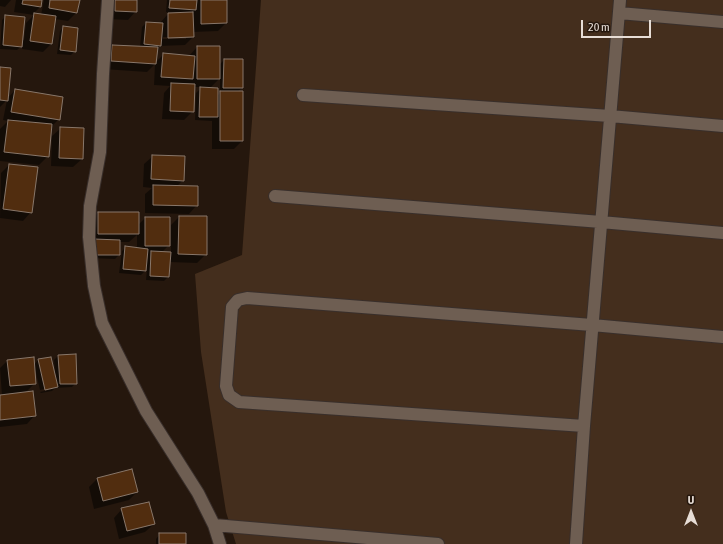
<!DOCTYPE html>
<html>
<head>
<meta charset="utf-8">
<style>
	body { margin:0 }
	#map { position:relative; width:723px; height:544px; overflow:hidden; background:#25170d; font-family:"Asap Condensed",sans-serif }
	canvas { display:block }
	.north { position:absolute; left:671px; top:492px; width:40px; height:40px; -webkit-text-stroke:3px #25170d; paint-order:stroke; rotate:0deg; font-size:11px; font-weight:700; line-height:16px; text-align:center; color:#e7ddd6 }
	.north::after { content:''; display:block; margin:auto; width:14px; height:18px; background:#e7ddd6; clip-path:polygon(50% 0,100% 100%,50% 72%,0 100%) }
	.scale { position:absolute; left:581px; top:20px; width:70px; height:18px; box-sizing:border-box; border:2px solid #e7ddd6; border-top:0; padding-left:5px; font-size:12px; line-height:14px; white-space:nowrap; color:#e7ddd6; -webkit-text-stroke:3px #25170d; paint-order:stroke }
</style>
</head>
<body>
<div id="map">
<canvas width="723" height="544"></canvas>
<div class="north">U</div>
<div class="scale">20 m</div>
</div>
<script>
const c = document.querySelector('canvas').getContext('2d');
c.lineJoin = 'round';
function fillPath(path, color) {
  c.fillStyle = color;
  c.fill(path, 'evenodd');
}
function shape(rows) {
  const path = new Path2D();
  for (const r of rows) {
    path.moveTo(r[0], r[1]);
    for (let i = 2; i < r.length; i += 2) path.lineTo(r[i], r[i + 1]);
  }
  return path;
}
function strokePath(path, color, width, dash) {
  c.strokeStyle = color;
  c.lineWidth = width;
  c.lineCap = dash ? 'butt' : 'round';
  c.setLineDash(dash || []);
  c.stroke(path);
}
const green = shape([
	[261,0,723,0,723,544,236,544,226,512,201,352,195,274,242,255]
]);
const shadow = shape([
	[0,0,11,0,5,7,0,6],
	[16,0,41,0,40,7,33,14,41,15,44,0,79,0,76,13,68,21,55,19,51,44,43,52,22,49,23,45,17,50,0,49,2,20,6,16,22,40,24,40,26,23,34,15,14,12],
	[108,0,159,0,136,0,136,11,128,20,107,19],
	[167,0,196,0,196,2,198,0,226,0,226,23,218,31,193,32,193,37,185,45,159,46,157,49,156,62,164,54,189,56,197,47,219,65,224,60,242,88,237,92,242,141,234,149,212,149,212,121,195,120,196,93,202,87,194,87,193,111,184,120,162,119,164,93,170,86,154,85,155,64,147,72,103,69,104,54,113,46,140,47,142,27,146,23,160,24,160,23,168,14,174,14,174,13,166,12],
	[163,37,186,37,186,39,163,39],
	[220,78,220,92,221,92,217,96,209,89],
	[64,27,75,51,71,55,57,54,60,31],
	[0,68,7,99,15,90,59,119,51,127,48,156,39,165,0,161,0,129,8,121,3,120,7,100,0,107],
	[61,128,82,159,73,167,51,166,52,136],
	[153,156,183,180,176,187,197,205,189,214,145,213,145,194,152,188,143,187,144,164],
	[9,165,31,212,23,221,0,218,1,173],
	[98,213,138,225,145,218,169,218,169,245,162,252,171,253,171,225,179,217,206,254,197,263,169,262,168,277,164,281,146,280,147,269,141,275,119,273,122,251,126,247,137,248,137,235,129,242,119,242,119,255,115,259,90,258,90,221],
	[58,356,76,383,72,387,55,388,52,391,41,393,40,392,53,389,53,387,40,390,35,369,34,369,35,383,25,393,35,415,27,424,0,427,0,396,2,396,0,368,7,361,34,365,38,360,54,373,55,373,54,360],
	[97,479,137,492,129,500,94,509,89,487],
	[122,509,154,524,145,532,119,539,114,518],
	[160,534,185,544,156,544,156,539]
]);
const building = shape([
	[23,0,42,0,41,7,22,4,23,0],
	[50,0,80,0,77,13,49,8,50,0],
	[115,0,137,0,137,12,115,11,115,0],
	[170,0,197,0,196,10,169,8,170,0],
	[201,0,227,0,227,23,201,24,201,0],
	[193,12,194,37,168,38,168,13,193,12],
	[34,13,56,16,52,44,30,41,34,13],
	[5,15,25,17,22,47,3,45,5,15],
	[146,22,163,23,161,46,144,44,146,22],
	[63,26,78,28,76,52,60,50,63,26],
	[112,45,158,47,156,64,111,61,112,45],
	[197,46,220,46,220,79,197,79,197,46],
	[163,53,195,56,193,79,161,77,163,53],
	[224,59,243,59,243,88,223,88,224,59],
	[0,67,11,68,8,101,0,100,0,67],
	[171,83,195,84,194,112,170,111,171,83],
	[200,87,218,88,218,117,199,117,200,87],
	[15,89,63,97,60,120,11,112,15,89],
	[220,91,243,91,243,141,220,141,220,91],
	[8,120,52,124,49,157,4,152,8,120],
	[60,127,84,128,83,159,59,158,60,127],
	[152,155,185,156,184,181,151,179,152,155],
	[9,164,38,167,32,213,3,209,9,164],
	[153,185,198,186,198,206,153,205,153,185],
	[98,212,139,212,139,234,98,234,98,212],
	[179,216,207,216,207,255,178,254,179,216],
	[145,217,170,217,170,246,145,246,145,217],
	[94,239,120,240,120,255,94,255,94,239],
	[125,246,148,249,146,271,123,269,125,246],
	[151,251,171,252,169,277,150,276,151,251],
	[76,354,77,384,60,384,58,355,76,354],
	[34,357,36,384,10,386,7,360,34,357],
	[51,357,58,387,45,390,38,359,51,357],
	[33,391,36,416,0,420,0,395,33,391],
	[132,469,138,492,103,501,97,478,132,469],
	[149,502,155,524,127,531,121,508,149,502],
	[159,533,186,533,186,544,159,544,159,533]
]);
const street = shape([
	[108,0,103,74,100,152,90,206,89,237,94,286,102,323,146,411,198,493,214,525,220,544],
	[619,13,723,22],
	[303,95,610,116,723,126],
	[275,196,601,222,723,233],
	[584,426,239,402,229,395,226,386,232,307,238,300,247,298,592,325,723,337],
	[214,525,438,544],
	[576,544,584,426,620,0]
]);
fillPath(green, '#442e1d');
fillPath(shadow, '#0007');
fillPath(building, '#512d0f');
strokePath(building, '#88776a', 1);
strokePath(street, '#392f2b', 14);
strokePath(street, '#6e5e52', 12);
</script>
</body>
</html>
